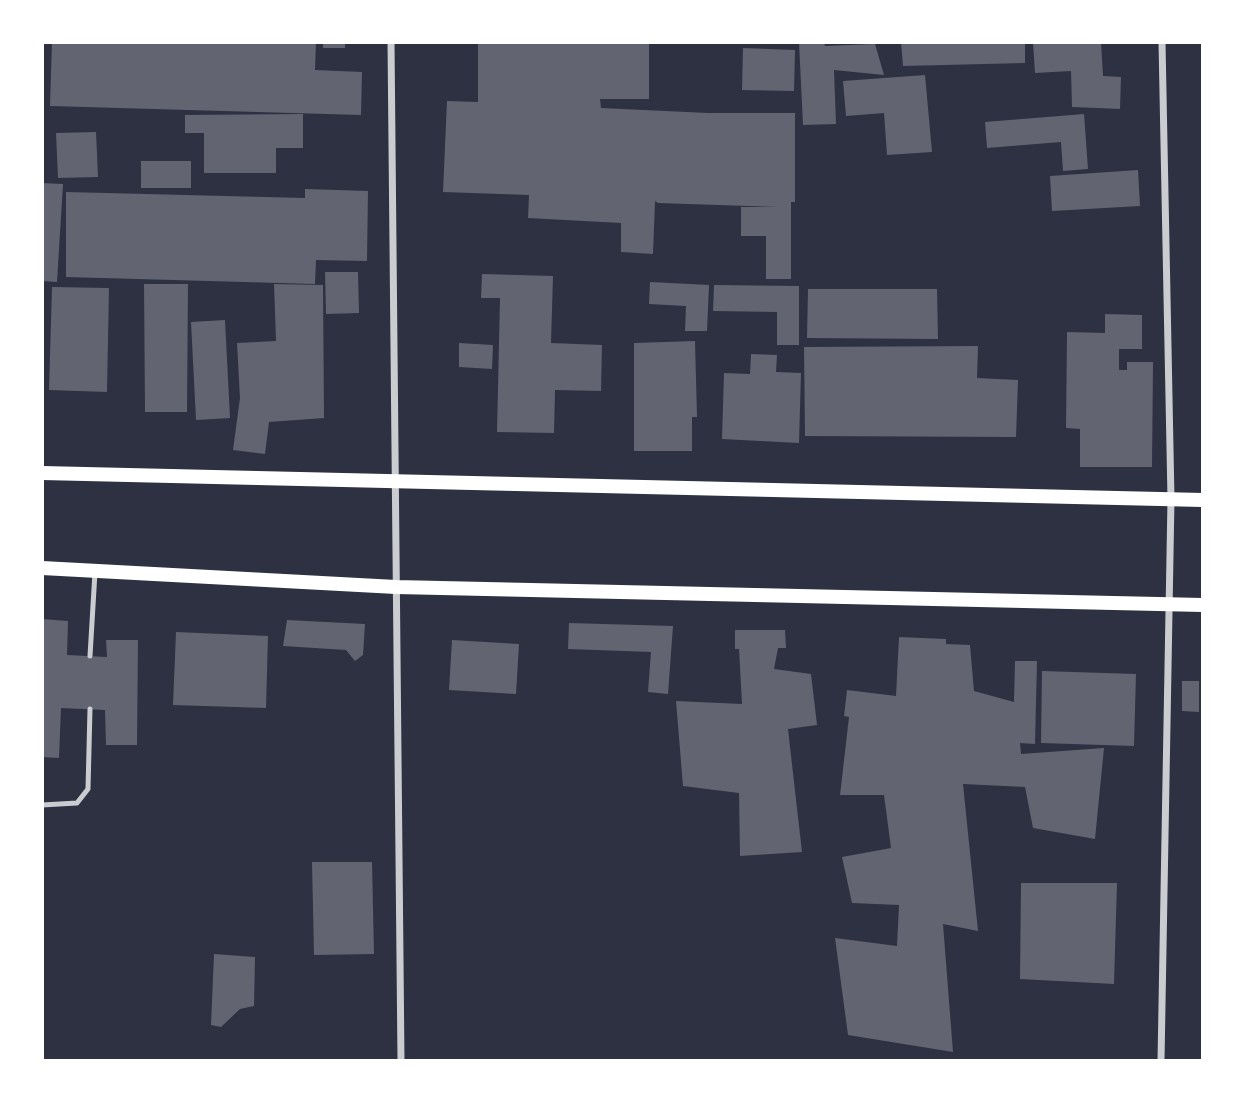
<!DOCTYPE html>
<html>
<head>
<meta charset="utf-8">
<style>
	body { margin:0 }
	#map { position:relative; width:1245px; height:1103px; overflow:hidden; background:#2d3142; font-family:Quicksand,sans-serif }
	canvas { display:block }
	.frame { position:absolute; inset:0; border:44px solid #fff; pointer-events:none }
</style>
</head>
<body>
<div id="map">
<canvas width="1245" height="1103"></canvas>
<div class="frame"></div>
</div>
<script>
const c = document.querySelector('canvas').getContext('2d');
c.lineJoin = 'round';
function fillPath(path, color) {
  c.fillStyle = color;
  c.fill(path, 'evenodd');
}
function shape(rows) {
  const path = new Path2D();
  for (const r of rows) {
    path.moveTo(r[0], r[1]);
    for (let i = 2; i < r.length; i += 2) path.lineTo(r[i], r[i + 1]);
  }
  return path;
}
function strokePath(path, color, width, dash) {
  c.strokeStyle = color;
  c.lineWidth = width;
  c.lineCap = dash ? 'butt' : 'round';
  c.setLineDash(dash || []);
  c.stroke(path);
}
const building = shape([
	[52,42,316,42,315,70,362,72,361,115,50,106],
	[323,42,345,42,345,48,323,48],
	[478,42,649,42,649,99,600,99,601,108,708,113,795,113,795,202,791,202,791,279,766,279,766,236,741,236,741,207,778,207,658,203,655,201,653,254,621,252,621,223,528,218,529,195,443,192,447,101,478,102],
	[799,42,824,42,825,46,875,44,884,75,834,70,836,124,803,125],
	[901,42,1025,42,1025,63,903,66],
	[1033,42,1101,42,1103,76,1121,77,1120,109,1072,107,1071,71,1035,73],
	[743,48,795,50,794,91,742,90],
	[925,75,932,152,887,155,884,113,846,116,843,81],
	[303,114,303,148,276,148,276,173,204,173,204,133,185,133,185,115],
	[1084,114,1088,169,1063,171,1061,142,987,148,985,122],
	[96,132,98,177,58,178,56,133],
	[141,161,191,161,191,188,141,188],
	[1138,170,1140,206,1052,211,1050,176],
	[42,183,63,184,57,282,42,281],
	[305,189,368,191,367,261,316,260,315,284,66,277,66,192,305,198],
	[325,272,358,272,359,313,326,314],
	[482,274,553,276,551,343,602,345,601,391,555,390,554,433,497,432,500,298,481,298],
	[650,282,709,285,707,331,685,331,686,306,649,304],
	[144,284,188,284,187,412,145,412],
	[274,284,323,285,324,418,269,422,265,454,233,450,240,398,237,343,276,341],
	[714,285,799,286,799,345,777,345,777,312,713,311],
	[52,287,109,288,107,392,49,390],
	[808,289,937,289,938,339,807,338],
	[1105,314,1142,315,1142,349,1119,349,1119,370,1127,370,1127,362,1153,362,1152,467,1080,467,1080,429,1066,428,1067,332,1105,333],
	[225,320,230,418,196,420,191,322],
	[695,341,697,417,692,417,692,451,634,451,634,343],
	[459,343,493,345,492,369,459,367],
	[978,346,977,378,1018,380,1016,437,805,436,804,347],
	[751,354,777,355,776,372,801,373,799,443,722,439,724,373,750,374],
	[42,619,68,621,67,655,107,657,106,640,138,640,137,745,106,745,105,710,61,708,59,758,42,757],
	[287,620,365,624,363,655,355,661,346,650,283,646],
	[569,623,673,626,668,694,648,692,651,652,568,649],
	[735,630,785,630,786,648,778,648,774,669,811,674,817,725,788,729,802,852,740,856,739,793,683,786,676,701,742,704,739,649,735,649],
	[176,632,268,636,266,708,173,705],
	[899,637,946,639,946,644,970,645,974,691,1014,702,1015,661,1037,661,1035,744,1020,743,1021,754,1104,748,1095,839,1033,828,1025,787,963,784,978,931,943,924,953,1052,848,1035,835,938,897,946,899,905,852,903,842,857,891,848,884,795,840,795,849,717,844,716,847,690,896,696],
	[452,640,519,644,516,694,449,690],
	[1042,671,1136,674,1134,746,1041,743],
	[1182,681,1199,681,1199,712,1182,711],
	[312,862,372,862,374,954,314,955],
	[1021,883,1117,883,1114,984,1020,979],
	[214,954,255,957,254,1006,240,1009,221,1027,211,1025]
]);
const service = shape([
	[90,656,95,572],
	[42,805,77,803,88,789,90,709]
]);
const minor = shape([
	[391,42,401,1061],
	[1161,1061,1171,499,1162,42]
]);
const secondary = shape([
	[42,473,1203,500],
	[42,568,396,587,1203,605]
]);
fillPath(building, '#626471');
strokePath(service, '#caccd0', 5);
strokePath(minor, '#caccd0', 7);
strokePath(secondary, '#fff', 14);
</script>
</body>
</html>
